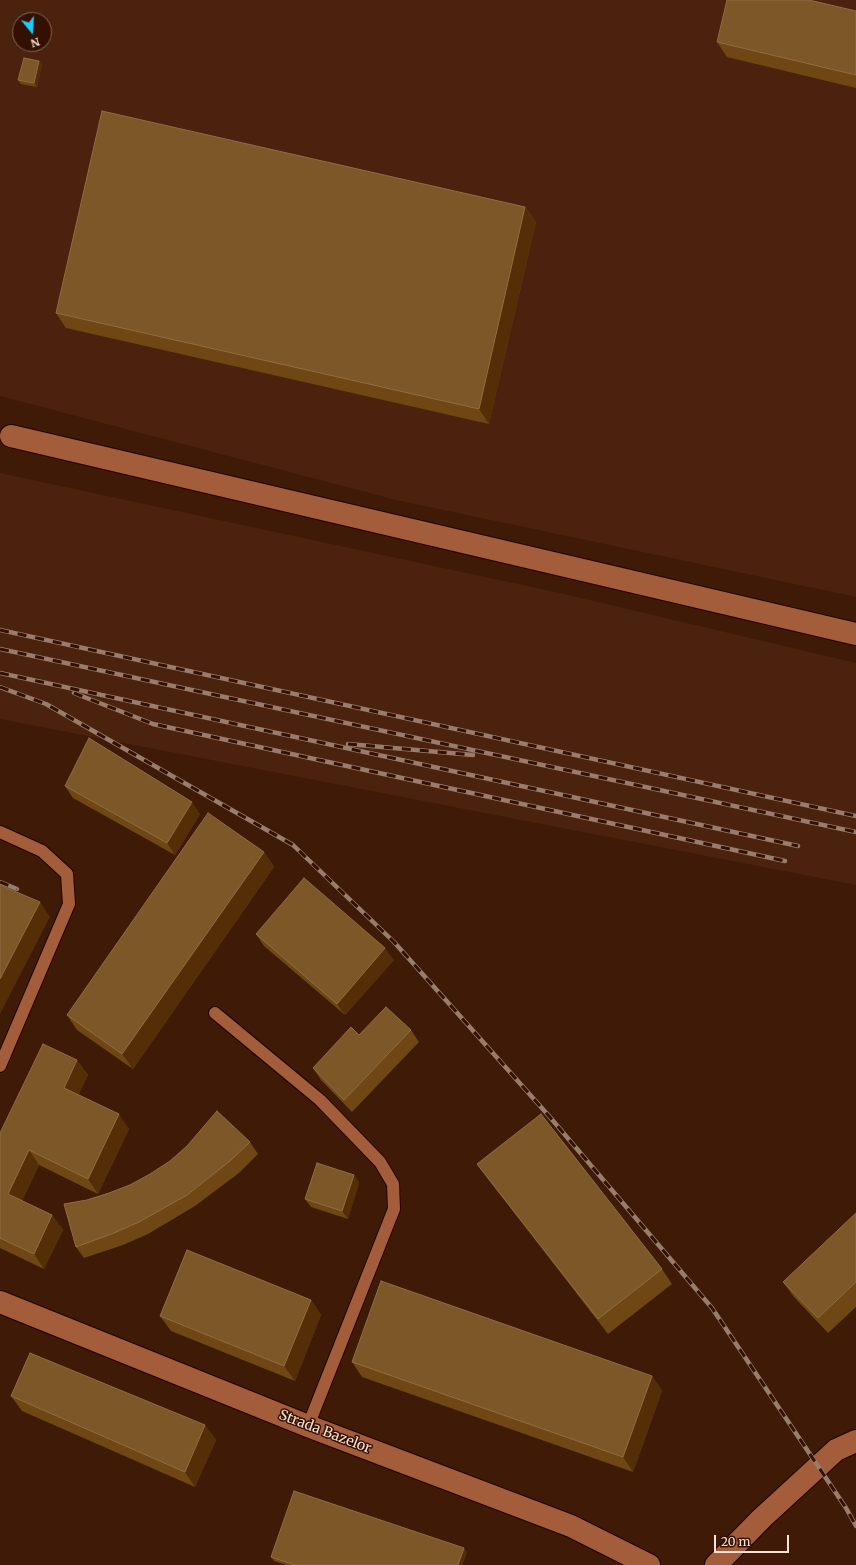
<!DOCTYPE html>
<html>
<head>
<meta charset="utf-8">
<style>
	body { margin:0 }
	#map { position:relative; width:856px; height:1565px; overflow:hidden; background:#3e1a07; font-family:Merriweather,serif }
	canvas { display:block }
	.north { position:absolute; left:12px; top:12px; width:40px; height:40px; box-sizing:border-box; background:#331000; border:1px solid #826455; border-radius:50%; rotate:162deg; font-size:11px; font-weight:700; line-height:16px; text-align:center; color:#f9e1d5 }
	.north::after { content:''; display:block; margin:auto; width:14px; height:18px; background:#20c9fd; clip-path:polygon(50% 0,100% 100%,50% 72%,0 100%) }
	.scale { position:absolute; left:714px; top:1535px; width:75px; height:18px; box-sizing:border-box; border:2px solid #f9e1d5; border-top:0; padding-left:5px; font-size:12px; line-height:14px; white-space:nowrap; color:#f9e1d5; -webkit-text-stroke:3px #331000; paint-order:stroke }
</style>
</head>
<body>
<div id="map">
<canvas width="856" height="1565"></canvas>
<div class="north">N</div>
<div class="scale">20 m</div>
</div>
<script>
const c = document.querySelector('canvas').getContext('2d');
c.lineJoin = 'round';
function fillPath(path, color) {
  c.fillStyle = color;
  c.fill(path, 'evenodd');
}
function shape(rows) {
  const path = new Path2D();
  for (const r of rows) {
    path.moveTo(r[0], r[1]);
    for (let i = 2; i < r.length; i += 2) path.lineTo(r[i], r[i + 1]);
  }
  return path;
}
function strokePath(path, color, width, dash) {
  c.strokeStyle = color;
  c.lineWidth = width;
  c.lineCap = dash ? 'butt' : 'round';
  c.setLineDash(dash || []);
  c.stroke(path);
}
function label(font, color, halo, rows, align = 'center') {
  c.font = font + ' Merriweather,serif';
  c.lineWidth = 3;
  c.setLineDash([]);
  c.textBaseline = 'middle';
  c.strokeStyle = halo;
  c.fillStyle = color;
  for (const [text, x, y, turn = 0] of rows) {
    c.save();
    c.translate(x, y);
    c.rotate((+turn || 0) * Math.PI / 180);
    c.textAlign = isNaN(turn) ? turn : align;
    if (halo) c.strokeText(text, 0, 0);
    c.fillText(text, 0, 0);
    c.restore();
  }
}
const built = shape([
	[0,0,856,0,856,597,396,500,0,396],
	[20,20,44,20,44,44,20,44],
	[0,473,560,593,856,663,856,885,0,719]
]);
const service = shape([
	[0,832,42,851,67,874,69,904,0,1066],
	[215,1013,320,1100,380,1162,393,1184,394,1209,308,1426]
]);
const minor = shape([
	[11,436,856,634],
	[0,1302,308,1426,571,1526,649,1565],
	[716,1565,762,1518,836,1450,856,1441]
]);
const rail = shape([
	[0,630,856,816],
	[0,649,856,832],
	[0,673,798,846],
	[0,687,46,704,293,845,394,942,549,1116,712,1308,846,1508,856,1526],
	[74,693,153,724,785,861],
	[348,744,473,755],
	[0,882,17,889]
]);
const wall = shape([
	[856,11,856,88,727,57,717,42],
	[39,61,42,65,37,87,21,84,18,80],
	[525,207,536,222,489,424,66,328,56,313],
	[65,786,200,814,175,855,73,798],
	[264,852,274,867,133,1069,77,1030,67,1015],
	[256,934,394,960,345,1015,264,946],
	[411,1030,419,1042,352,1112,321,1080,313,1068,359,1035],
	[77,1060,88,1075,78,1094,129,1129,98,1194,39,1165,22,1201,52,1215,63,1230,44,1269,0,1248,0,1133],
	[250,1142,258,1154,239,1173,195,1206,148,1234,123,1245,84,1258,76,1247,87,1200,109,1193,130,1185],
	[477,1164,662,1269,672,1284,608,1334,488,1179],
	[354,1175,359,1183,348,1219,311,1207,305,1199],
	[856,1213,856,1307,828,1333,794,1297,783,1282],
	[311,1300,321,1315,295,1381,171,1331,160,1316],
	[352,1362,652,1376,662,1391,633,1472,362,1377],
	[11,1396,205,1425,216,1440,195,1487,22,1411],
	[467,1552,462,1565,286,1565,274,1561,271,1557]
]);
const shadedWall = shape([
	[39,61,42,65,37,87,34,83],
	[525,207,536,222,489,424,479,409],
	[192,802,200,814,175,855,167,843],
	[264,852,274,867,133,1069,122,1054],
	[40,902,50,917,0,1014,0,979],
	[385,948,394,960,345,1015,337,1004],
	[77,1060,88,1075,75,1103,64,1088],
	[119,1114,129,1129,98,1194,88,1179],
	[29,1150,39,1165,18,1209,8,1194],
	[354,1175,359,1183,348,1219,342,1211],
	[52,1215,63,1230,44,1269,34,1254],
	[311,1300,321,1315,295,1381,284,1366],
	[652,1376,662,1391,633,1472,623,1457],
	[205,1425,216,1440,195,1487,185,1472],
	[464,1548,467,1552,462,1565,458,1565]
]);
const building = shape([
	[727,0,809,0,856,11,856,75,717,42,727,0],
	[24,58,39,61,34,83,18,80,24,58],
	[102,111,525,207,479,409,56,313,102,111],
	[89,738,192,802,167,843,65,786,89,738],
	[208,813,264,852,122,1054,67,1015,208,813],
	[304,878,385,948,337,1004,256,934,304,878],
	[0,885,40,902,0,979,0,885],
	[386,1007,411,1030,344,1100,313,1068,351,1027,359,1035,386,1007],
	[43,1044,77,1060,64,1088,119,1114,88,1179,29,1150,8,1194,52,1215,34,1254,0,1238,0,1133,43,1044],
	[217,1111,250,1142,230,1161,187,1195,139,1222,114,1233,76,1247,64,1204,87,1200,109,1193,130,1185,150,1174,170,1161,187,1146,217,1111],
	[541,1114,662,1269,598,1319,477,1164,541,1114],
	[317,1163,354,1175,342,1211,305,1199,317,1163],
	[856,1213,856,1282,818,1318,783,1282,856,1213],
	[187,1250,311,1300,284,1366,160,1316,187,1250],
	[381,1281,652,1376,623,1457,352,1362,381,1281],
	[30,1353,205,1425,185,1472,11,1396,30,1353],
	[294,1491,464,1548,458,1565,295,1565,271,1557,294,1491]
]);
const streetNames = [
	["Strada Bazelor",325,1432,21]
];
fillPath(built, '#4b220d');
strokePath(service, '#230300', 14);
strokePath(minor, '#230300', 24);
strokePath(service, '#a45d3a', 12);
strokePath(minor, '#a45d3a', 22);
strokePath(rail, '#9a7c6c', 4.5);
strokePath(rail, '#331000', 3, [9]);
fillPath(wall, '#6e4714');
fillPath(shadedWall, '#542e06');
fillPath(building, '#7c5728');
strokePath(building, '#906d43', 1);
label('14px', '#f9e1d5', '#331000', streetNames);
</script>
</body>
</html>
